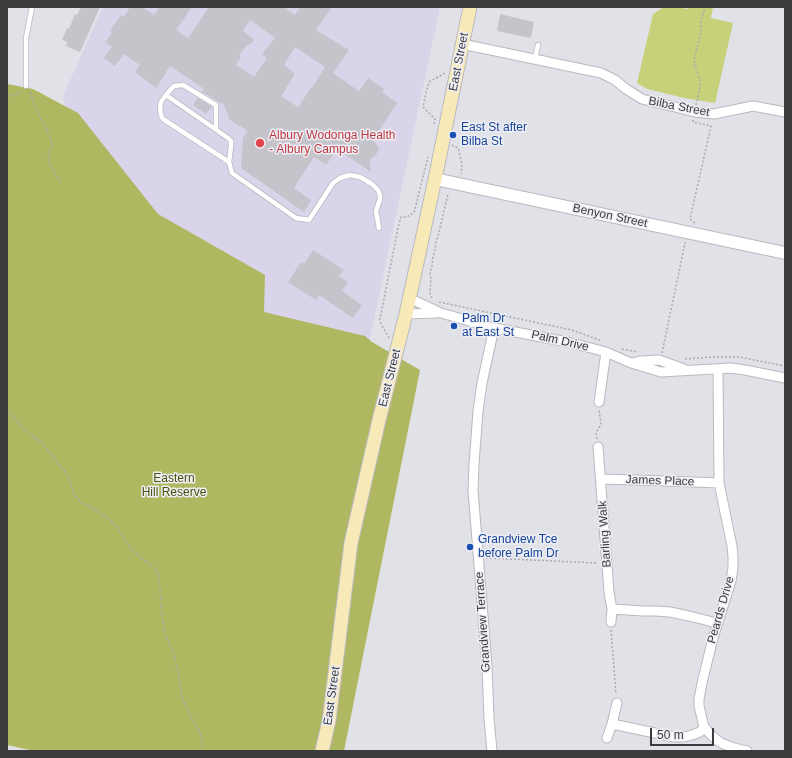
<!DOCTYPE html>
<html>
<head>
<meta charset="utf-8">
<style>
	body { margin:0 }
	#map { position:relative; width:792px; height:758px; overflow:hidden; background:#e1e1e8; font-family:Helvetica,sans-serif }
	canvas { display:block }
	.frame { position:absolute; inset:0; border:8px solid #3c3c3f; pointer-events:none }
	.scale { position:absolute; left:650px; top:728px; width:64px; height:18px; box-sizing:border-box; border:2px solid #3c3c3f; border-top:0; padding-left:5px; font-size:12px; line-height:14px; white-space:nowrap; color:#3c3c3f; -webkit-text-stroke:3px #eeeef5; paint-order:stroke }
</style>
</head>
<body>
<div id="map">
<canvas width="792" height="758"></canvas>
<div class="frame"></div>
<div class="scale">50 m</div>
</div>
<script>
const c = document.querySelector('canvas').getContext('2d');
c.lineJoin = 'round';
function fillPath(path, color) {
  c.fillStyle = color;
  c.fill(path, 'evenodd');
}
function shape(rows) {
  const path = new Path2D();
  for (const r of rows) {
    path.moveTo(r[0], r[1]);
    for (let i = 2; i < r.length; i += 2) path.lineTo(r[i], r[i + 1]);
  }
  return path;
}
function strokePath(path, color, width, dash) {
  c.strokeStyle = color;
  c.lineWidth = width;
  c.lineCap = dash ? 'butt' : 'round';
  c.setLineDash(dash || []);
  c.stroke(path);
}
function label(font, color, halo, rows, align = 'center') {
  c.font = font + ' Helvetica,sans-serif';
  c.lineWidth = 3;
  c.setLineDash([]);
  c.textBaseline = 'middle';
  c.strokeStyle = halo;
  c.fillStyle = color;
  for (const [text, x, y, turn = 0] of rows) {
    c.save();
    c.translate(x, y);
    c.rotate((+turn || 0) * Math.PI / 180);
    c.textAlign = isNaN(turn) ? turn : align;
    if (halo) c.strokeText(text, 0, 0);
    c.fillText(text, 0, 0);
    c.restore();
  }
}
const medical = shape([
	[103,7,440,7,367,352,107,298,63,96]
]);
const green = shape([
	[664,7,675,7,688,9,689,7,713,7,711,18,733,23,715,103,684,98,647,89,637,83,653,14]
]);
const forest = shape([
	[7,84,33,89,78,113,158,214,265,275,264,312,365,336,372,342,420,370,344,751,34,751,7,745]
]);
const building = shape([
	[81,7,100,7,80,52,66,46,67,42,62,40,67,28,69,29,75,14,77,15],
	[130,7,142,7,154,15,160,7,192,7,176,30,188,38,209,7,284,7,295,15,300,7,332,7,316,30,349,50,333,73,359,91,368,78,384,89,382,92,397,103,373,140,379,148,376,155,370,160,371,172,337,149,326,165,314,157,294,188,311,200,304,212,241,168,243,138,248,131,230,120,224,105,202,92,204,89,170,66,156,88,135,72,140,65,124,54,115,66,104,58,112,47,105,42,112,33,110,31,121,15,124,17],
	[250,20,275,38,262,54,267,58,254,77,236,65,241,57,239,55,248,44,250,45,254,40,243,31],
	[295,47,325,67,312,88,311,88,298,107,281,96,295,74,284,65],
	[500,14,534,22,531,38,497,31],
	[198,98,212,107,206,114,193,105],
	[313,250,344,270,339,276,348,282,342,291,362,305,353,318,319,295,316,300,288,282,301,262,304,264]
]);
const path = shape([
	[30,92,38,113,51,139,52,144,51,150,49,154,48,161,61,183],
	[7,96,10,96,20,93,22,92],
	[696,105,700,88,700,80,694,63,695,55,701,34,701,23,705,7],
	[693,120,693,122,711,126,690,219,695,223],
	[434,124,435,119,423,107,426,93,429,82,445,73],
	[452,145,458,148,459,151,462,165,461,174],
	[432,298,430,294,431,279,430,272,432,266,433,256,435,251,436,242,438,236,448,194,449,193],
	[439,302,572,330,602,341],
	[389,338,381,324,380,319,398,228,401,217,407,217,414,213,428,157],
	[622,349,638,352],
	[662,353,685,243,686,243],
	[685,359,713,357,739,357,785,366],
	[7,410,29,434,41,441,68,476,74,494,82,503,93,508,110,520,116,526,130,547,142,559,150,564,156,570,159,577,162,616,166,637,173,652,178,671,182,698,187,709,199,731,202,738,202,747,201,751],
	[597,439,596,433,601,424,599,410],
	[486,558,598,563],
	[611,630,616,694]
]);
const service = shape([
	[535,59,538,45],
	[26,86,26,38,32,7],
	[166,95,228,138,231,141,231,147,229,162],
	[216,129,216,105,183,85,174,86,166,95,161,102,160,106,161,115,163,119,229,162,232,173,296,218,309,220,333,183,340,178,350,175,360,177,372,184,378,190,380,195,380,199,376,211,379,228]
]);
const minor = shape([
	[462,44,601,73,615,80,626,89,642,99,695,112,714,114,753,106,785,112],
	[409,298,441,313,494,328,568,342,606,352,631,363,661,372,731,368,745,370,785,378],
	[406,314,437,313],
	[633,363,640,361,659,360,684,369],
	[718,369,719,483,732,546,733,557,733,568,731,581,713,638,702,683,699,699,699,706,704,727,712,736,721,743,734,748,747,751],
	[599,402,606,352],
	[598,447,609,592,612,609,611,622],
	[601,479,666,481,719,483],
	[612,609,643,611,656,611,670,612,689,616,717,623],
	[612,724,674,737,684,737,692,735,700,732,704,727],
	[607,738,612,724,617,703],
	[492,751,489,719,487,666,473,490,474,464,478,411,482,383,494,328]
]);
const tertiary = shape([
	[435,179,785,253]
]);
const secondary = shape([
	[322,751,329,721,351,543,379,420,406,314,435,179,470,7]
]);
const markers = [
	[453,135,4,"#1a4fb4"],
	[260,143,5,"#e0444e"],
	[454,326,4,"#1a4fb4"],
	[470,547,4,"#1a4fb4"]
];
const streetNames = [
	["East Street",459,62,-79],
	["Bilba Street",679,107,11],
	["Benyon Street",610,216,12],
	["Palm Drive",560,341,13],
	["East Street",390,378,-76],
	["James Place",660,481,2],
	["Barling Walk",605,534,-94],
	["Peards Drive",721,610,-74],
	["Grandview Terrace",483,622,-94],
	["East Street",332,696,-82]
];
const transitNames = [
	["East St after",461,128],
	["Bilba St",461,142],
	["Palm Dr",462,319],
	["at East St",462,333],
	["Grandview Tce",478,540],
	["before Palm Dr",478,554]
];
const healthNames = [
	["Albury Wodonga Health",269,136],
	["- Albury Campus",269,150]
];
const parkNames = [
	["Eastern",174,479],
	["Hill Reserve",174,493]
];
fillPath(medical, '#d9d4ea');
fillPath(green, '#c7d17a');
fillPath(forest, '#afb861');
fillPath(building, '#c6c4cb');
strokePath(service, '#b9b9c0', 6);
strokePath(minor, '#b9b9c0', 11);
strokePath(tertiary, '#b9b9c0', 14);
strokePath(secondary, '#b9b9c0', 15);
strokePath(path, '#a9a9af', 1.5, [2, 2]);
strokePath(service, '#fff', 4.5);
strokePath(minor, '#fff', 9);
strokePath(tertiary, '#fff', 12);
strokePath(secondary, '#f8eab8', 13);
for (const [x, y, r, color] of markers) {
  const dot = new Path2D();
  dot.arc(x, y, r, 0, 2 * Math.PI);
  c.fillStyle = color;
  c.fill(dot);
  strokePath(dot, '#eeeef5', 1.5);
}
label('12px', '#3c3c3f', '#eeeef5', streetNames);
label('12px', '#164399', '#eeeef5', transitNames, 'left');
label('12px', '#be3a42', '#eeeef5', healthNames, 'left');
label('12px', '#4a4f0c', '#eeeef5', parkNames);
</script>
</body>
</html>
